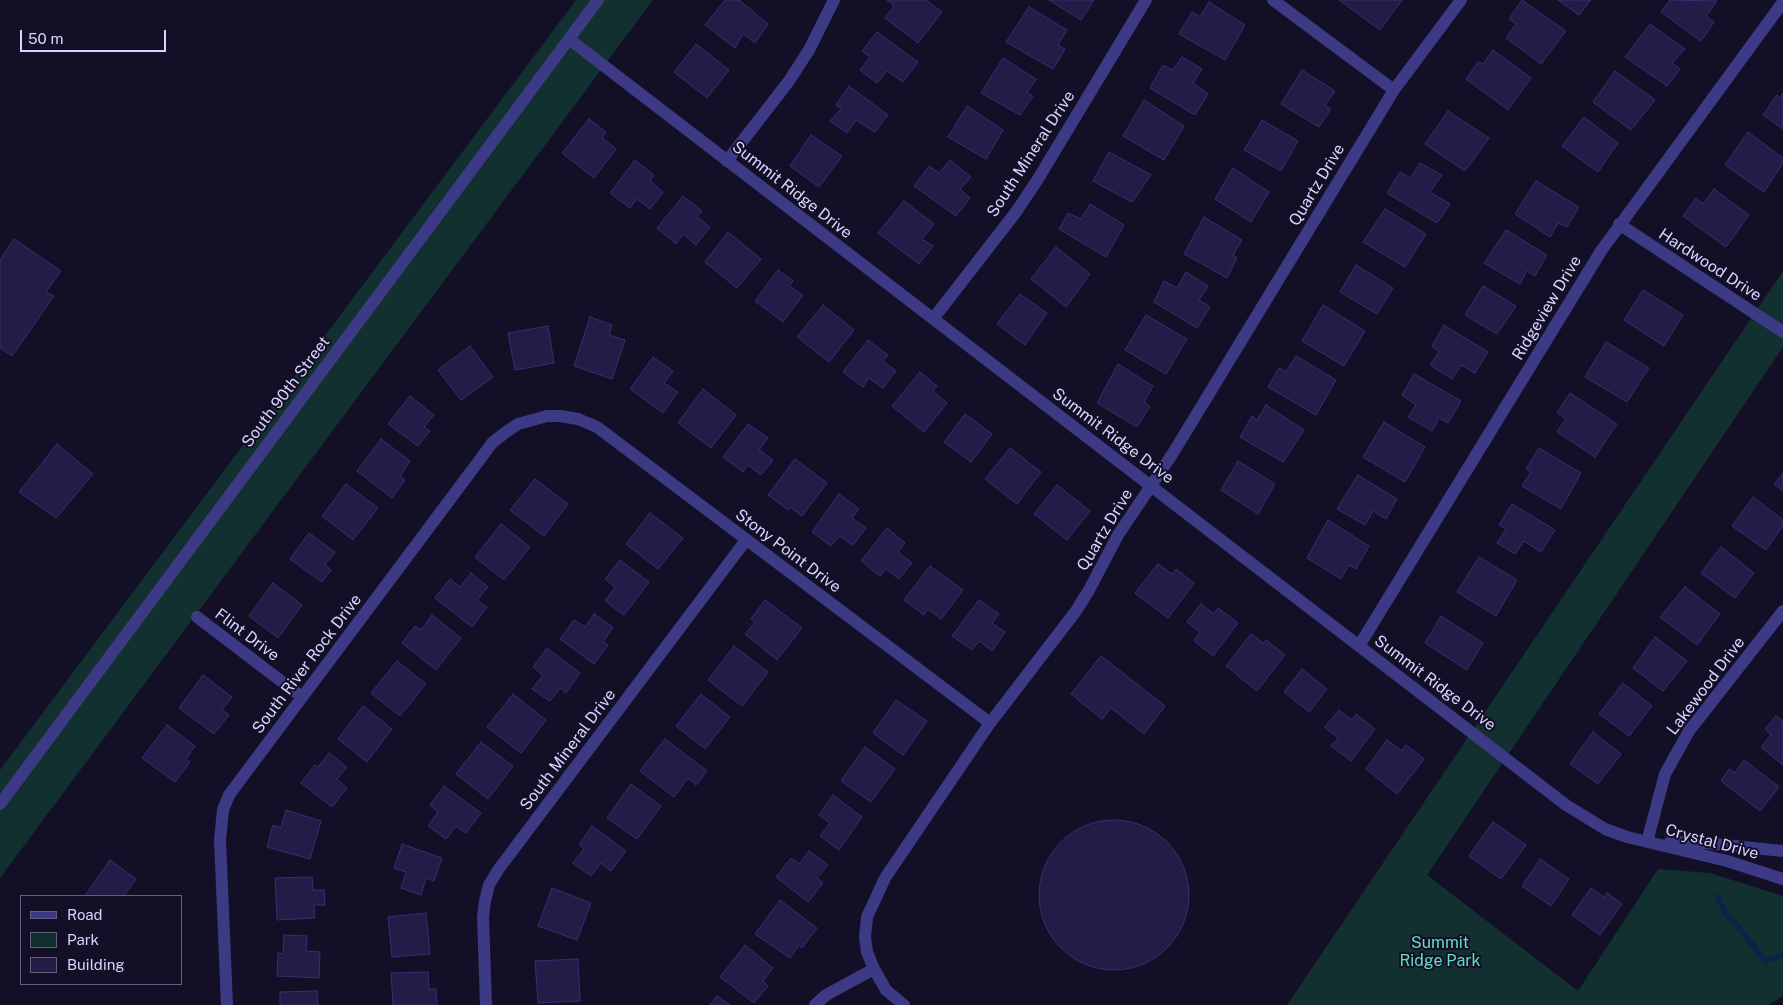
<!DOCTYPE html>
<html>
<head>
<meta charset="utf-8">
<style>
	body { margin:0 }
	#map { position:relative; width:1783px; height:1005px; overflow:hidden; background:#130f26; font-family:"Public Sans",sans-serif }
	canvas { display:block }
	.legend { position:absolute; left:20px; top:895px; width:162px; height:90px; box-sizing:border-box; background:#130f26; border:1px solid #625e7d; margin:0; padding:6px 9px; list-style:none; font-size:15px; color:#d9d4ff }
	.legend li { display:flex; align-items:center; gap:10px; height:25px }
	.legend b { width:25px; border:1px solid #625e7d }
	.scale { position:absolute; left:20px; top:30px; width:146px; height:22px; box-sizing:border-box; border:2px solid #d9d4ff; border-top:0; padding-left:6px; font-size:15px; line-height:18px; white-space:nowrap; color:#d9d4ff; -webkit-text-stroke:4px #130f26; paint-order:stroke }
</style>
</head>
<body>
<div id="map">
<canvas width="1783" height="1005"></canvas>
<ul class="legend">
<li><b style="height:6px;background:#3d3a85"></b>Road</li>
<li><b style="height:14px;background:#12302f"></b>Park</li>
<li><b style="height:14px;background:#241b47"></b>Building</li>
</ul>
<div class="scale">50 m</div>
</div>
<script>
const c = document.querySelector('canvas').getContext('2d');
c.lineJoin = 'round';
function fillPath(path, color) {
  c.fillStyle = color;
  c.fill(path, 'evenodd');
}
function shape(rows) {
  const path = new Path2D();
  for (const r of rows) {
    if (r.length === 3) {
      path.moveTo(r[0] + r[2], r[1]);
      path.arc(r[0], r[1], r[2], 0, 2 * Math.PI);
      continue;
    }
    path.moveTo(r[0], r[1]);
    for (let i = 2; i < r.length; i += 2) path.lineTo(r[i], r[i + 1]);
  }
  return path;
}
function strokePath(path, color, width, dash) {
  c.strokeStyle = color;
  c.lineWidth = width;
  c.lineCap = dash ? 'butt' : 'round';
  c.setLineDash(dash || []);
  c.stroke(path);
}
function label(font, color, halo, rows, align = 'center') {
  c.font = font + ' "Public Sans",sans-serif';
  c.lineWidth = 4;
  c.setLineDash([]);
  c.textBaseline = 'middle';
  c.strokeStyle = halo;
  c.fillStyle = color;
  for (const [text, x, y, turn = 0] of rows) {
    c.save();
    c.translate(x, y);
    c.rotate((+turn || 0) * Math.PI / 180);
    c.textAlign = isNaN(turn) ? turn : align;
    if (halo) c.strokeText(text, 0, 0);
    c.fillText(text, 0, 0);
    c.restore();
  }
}
const green = shape([
	[576,0,653,0,0,878,0,770],
	[1783,271,1783,347,1427,875,1578,991,1658,869,1710,873,1783,896,1783,996,1769,1005,1287,1005]
]);
const stream = shape([
	[1718,897,1725,913,1737,925,1765,961,1783,955]
]);
const building = shape([
	[725,0,739,0,768,24,755,43,743,34,735,48,705,25,725,0],
	[887,0,926,0,942,12,918,43,885,18,894,6,887,0],
	[1049,0,1094,0,1081,20,1049,0],
	[1339,0,1402,0,1380,30,1339,0],
	[1522,0,1566,31,1541,64,1506,38,1516,24,1509,19,1522,0],
	[1558,0,1591,0,1579,15,1558,0],
	[1670,0,1717,1,1706,16,1714,22,1701,41,1661,12,1670,0],
	[1209,2,1245,25,1225,60,1179,34,1192,12,1200,17,1209,2],
	[1029,7,1067,30,1058,45,1065,49,1053,69,1006,42,1029,7],
	[1650,24,1685,49,1672,63,1680,69,1667,86,1625,57,1650,24],
	[877,32,918,62,903,82,887,71,877,83,860,70,870,57,862,51,877,32],
	[696,44,729,70,707,98,674,72,696,44],
	[1493,50,1531,78,1508,110,1466,79,1478,62,1483,64,1493,50],
	[1182,57,1202,69,1193,83,1208,94,1195,115,1150,88,1163,65,1173,70,1182,57],
	[1003,58,1036,79,1027,93,1033,96,1020,115,981,93,1003,58],
	[1302,70,1335,91,1325,105,1331,109,1319,127,1281,104,1302,70],
	[1615,71,1655,100,1631,130,1593,102,1615,71],
	[849,86,888,115,875,132,856,120,847,133,830,121,841,109,836,105,849,86],
	[1783,93,1783,129,1763,115,1777,95,1780,98,1783,93],
	[1144,100,1184,126,1164,160,1123,136,1144,100],
	[967,106,1003,130,986,159,948,137,967,106],
	[1448,111,1489,138,1465,171,1425,144,1448,111],
	[1584,117,1618,143,1598,172,1562,146,1584,117],
	[589,119,606,132,602,138,616,149,594,178,562,153,589,119],
	[1262,120,1298,141,1281,171,1244,150,1262,120],
	[1748,132,1783,158,1783,163,1764,192,1725,165,1748,132],
	[811,135,842,156,819,187,790,166,811,135],
	[1109,152,1151,175,1132,202,1093,181,1109,152],
	[635,160,654,175,650,181,663,192,650,209,637,199,630,208,610,193,635,160],
	[950,160,971,177,960,189,970,198,956,216,914,186,929,166,939,173,950,160],
	[1420,163,1442,175,1430,192,1450,204,1437,223,1387,193,1400,172,1410,178,1420,163],
	[1233,168,1269,192,1251,222,1215,199,1233,168],
	[1536,181,1579,207,1567,227,1558,223,1550,237,1515,214,1536,181],
	[1714,189,1749,215,1726,247,1683,216,1696,198,1703,204,1714,189],
	[683,196,702,211,697,217,710,227,696,245,683,234,676,244,657,228,683,196],
	[904,201,934,224,922,239,933,246,919,264,878,233,904,201],
	[1090,204,1124,225,1106,257,1059,229,1068,213,1081,219,1090,204],
	[1385,209,1426,234,1405,267,1363,242,1385,209],
	[1204,217,1242,240,1233,255,1237,258,1227,278,1184,254,1204,217],
	[1506,230,1547,255,1535,276,1527,271,1520,284,1484,263,1506,230],
	[728,232,761,259,737,288,705,262,728,232],
	[14,239,61,271,46,292,54,296,12,356,0,348,0,260,14,239],
	[1056,247,1090,274,1066,307,1031,279,1056,247],
	[1356,265,1393,288,1377,314,1340,292,1356,265],
	[778,270,793,281,789,286,803,295,783,322,755,301,778,270],
	[1186,272,1208,286,1199,300,1210,307,1197,328,1154,302,1164,281,1177,288,1186,272],
	[1483,286,1516,306,1497,334,1465,315,1483,286],
	[1643,290,1683,315,1664,346,1624,320,1643,290],
	[1020,294,1047,313,1025,345,997,324,1020,294],
	[823,305,854,330,829,362,797,337,823,305],
	[1323,305,1365,331,1344,366,1302,341,1323,305],
	[1146,315,1187,339,1166,374,1125,350,1146,315],
	[590,317,612,325,609,335,625,340,612,379,574,366,590,317],
	[1444,325,1488,352,1475,373,1461,365,1452,379,1430,365,1439,352,1432,346,1444,325],
	[548,326,554,363,515,370,508,333,548,326],
	[868,340,888,355,883,361,896,371,883,388,869,378,863,387,843,372,868,340],
	[1606,342,1649,368,1627,402,1585,377,1606,342],
	[470,346,493,377,461,400,438,370,470,346],
	[1296,356,1336,380,1316,415,1268,387,1279,368,1286,372,1296,356],
	[653,357,673,371,664,383,678,392,663,413,630,389,653,357],
	[1118,364,1153,386,1144,402,1150,406,1137,427,1097,403,1118,364],
	[920,372,937,386,933,391,947,403,924,432,892,406,920,372],
	[1414,374,1461,401,1448,423,1439,418,1432,431,1408,417,1416,405,1402,395,1414,374],
	[703,389,736,415,711,448,678,423,703,389],
	[1570,393,1617,424,1595,457,1557,432,1566,419,1557,413,1570,393],
	[410,396,434,415,424,427,430,431,418,446,388,424,410,396],
	[1266,405,1304,430,1283,462,1240,437,1252,416,1257,420,1266,405],
	[965,414,992,434,971,462,944,442,965,414],
	[1384,422,1425,447,1405,482,1363,457,1384,422],
	[748,424,768,438,759,450,773,460,761,475,748,465,743,472,723,457,748,424],
	[381,439,410,461,400,476,405,480,392,498,357,471,381,439],
	[57,444,93,474,56,518,19,492,57,444],
	[1010,448,1041,472,1017,504,985,479,1010,448],
	[1539,448,1581,473,1561,509,1522,486,1531,472,1526,469,1539,448],
	[795,459,827,483,802,516,790,507,788,510,768,495,795,459],
	[1238,461,1275,484,1258,514,1221,490,1238,461],
	[1783,473,1783,491,1774,484,1783,473],
	[1358,475,1397,499,1386,519,1373,511,1365,525,1337,509,1358,475],
	[535,479,568,504,544,536,510,510,535,479],
	[346,484,378,508,353,540,322,516,346,484],
	[1057,485,1090,511,1067,540,1034,514,1057,485],
	[839,494,859,509,852,518,866,528,853,545,839,536,831,546,812,532,839,494],
	[1753,497,1783,520,1783,525,1766,550,1732,526,1753,497],
	[1512,504,1555,530,1541,552,1524,541,1515,554,1497,543,1506,529,1499,525,1512,504],
	[650,513,683,538,658,569,626,544,650,513],
	[1328,520,1369,546,1356,569,1349,565,1341,579,1307,558,1328,520],
	[501,524,530,547,504,580,475,557,501,524],
	[887,528,905,543,898,552,912,563,899,579,886,569,880,576,861,561,887,528],
	[309,533,335,552,325,565,331,570,322,582,290,559,309,533],
	[1721,547,1754,573,1735,598,1701,573,1721,547],
	[1479,557,1517,580,1496,616,1457,592,1479,557],
	[620,560,649,582,624,615,605,601,615,587,605,579,620,560],
	[1158,564,1172,574,1176,569,1194,583,1168,618,1135,593,1158,564],
	[930,566,963,590,941,619,928,609,924,615,904,600,930,566],
	[471,573,488,587,477,600,487,607,472,627,435,598,450,579,460,587,471,573],
	[273,583,302,605,278,638,249,616,273,583],
	[1685,587,1720,614,1697,645,1660,617,1685,587],
	[765,600,802,628,777,660,745,634,755,622,751,619,765,600],
	[979,600,999,614,992,623,1005,632,992,651,979,641,972,650,952,636,979,600],
	[1201,604,1214,614,1218,608,1238,623,1213,656,1194,641,1200,632,1187,622,1201,604],
	[594,614,613,627,603,642,608,645,594,664,560,639,574,620,585,627,594,614],
	[432,615,461,638,436,670,402,643,415,626,421,630,432,615],
	[1441,616,1483,643,1467,670,1425,643,1441,616],
	[1251,634,1263,643,1266,640,1285,655,1257,691,1226,666,1251,634],
	[1655,637,1687,661,1663,691,1633,668,1655,637],
	[734,646,768,672,742,706,708,680,734,646],
	[547,648,580,673,566,693,560,688,550,701,532,689,543,675,533,667,547,648],
	[1101,656,1165,706,1144,734,1111,708,1102,719,1071,694,1101,656],
	[397,661,426,684,400,716,371,693,397,661],
	[1302,669,1327,689,1309,712,1284,692,1302,669],
	[203,675,232,697,222,710,229,715,214,734,179,708,203,675],
	[1623,683,1652,706,1629,736,1599,714,1623,683],
	[513,694,546,720,521,753,487,727,513,694],
	[701,694,730,717,705,749,676,726,701,694],
	[896,700,927,721,903,755,873,733,896,700],
	[363,706,392,729,367,762,338,739,363,706],
	[1339,710,1352,720,1356,714,1375,729,1351,761,1331,746,1338,738,1325,727,1339,710],
	[1776,716,1783,721,1783,765,1761,747,1771,735,1765,729,1776,716],
	[167,725,195,746,186,759,190,762,175,782,142,758,167,725],
	[1593,732,1621,754,1598,784,1570,764,1593,732],
	[665,739,707,771,696,785,688,778,674,797,640,771,665,739],
	[1387,740,1402,751,1406,745,1424,759,1397,794,1366,769,1387,740],
	[481,742,513,766,488,799,456,774,481,742],
	[865,747,895,769,871,802,841,781,865,747],
	[329,753,347,767,337,779,347,788,332,807,301,783,315,765,318,767,329,753],
	[1744,760,1779,787,1760,811,1721,781,1729,769,1735,773,1744,760],
	[631,784,661,806,637,839,607,818,631,784],
	[444,786,481,813,466,833,456,826,446,839,428,826,438,812,430,805,444,786],
	[833,795,862,817,839,850,820,836,830,823,819,815,833,795],
	[286,810,321,821,310,859,267,847,273,825,281,828,286,810],
	[1114,895,75],
	[1493,822,1526,845,1501,879,1469,856,1493,822],
	[592,826,626,851,611,871,601,863,591,876,573,863,584,849,579,845,592,826],
	[402,844,442,858,434,881,426,878,421,895,401,888,406,872,394,868,402,844],
	[809,851,828,865,817,878,823,883,808,902,776,877,791,858,799,864,809,851],
	[1540,859,1569,879,1551,906,1522,886,1540,859],
	[110,860,136,879,124,896,85,896,110,860],
	[312,877,313,890,324,890,325,905,314,905,315,918,277,920,275,878,312,877],
	[552,888,591,903,577,940,538,926,552,888],
	[1591,888,1604,897,1607,893,1622,904,1600,935,1572,915,1591,888],
	[780,900,817,928,802,948,799,945,790,958,755,934,780,900],
	[426,913,430,954,392,957,388,917,426,913],
	[284,935,307,936,306,951,320,952,319,978,277,976,278,953,283,954,284,935],
	[745,945,773,968,763,981,768,986,754,1003,720,977,745,945],
	[578,959,580,1001,538,1003,535,961,578,959],
	[428,972,429,989,436,989,437,1005,393,1005,391,973,428,972],
	[317,991,318,1005,280,1005,280,992,317,991],
	[717,996,730,1005,710,1005,717,996]
]);
const minor = shape([
	[1273,0,1394,90],
	[569,39,1566,805,1605,829,1627,837,1727,861,1783,879],
	[727,161,789,81,809,50,834,0],
	[1619,224,1783,332],
	[933,319,1016,212,1038,179,1146,0],
	[197,617,302,697],
	[1359,646,1601,251,1783,2],
	[0,804,598,0],
	[1647,842,1665,774,1689,731,1783,611],
	[1670,842,1695,842,1783,851],
	[227,1005,220,840,223,810,229,795,484,454,492,443,506,432,518,424,547,416,560,416,578,419,597,427,990,723],
	[486,1005,483,917,485,901,489,885,498,870,746,540],
	[815,1005,826,995,874,969],
	[904,1005,886,990,874,969,867,952,865,937,867,917,885,878,990,723,1076,611,1089,590,1118,535,1173,453,1394,90,1461,0]
]);
const streetNames = [
	["South Mineral Drive",1031,154,-57],
	["Quartz Drive",1317,185,-59],
	["Summit Ridge Drive",792,190,38],
	["Hardwood Drive",1710,265,33],
	["Ridgeview Drive",1547,308,-59],
	["South 90th Street",286,392,-53],
	["Summit Ridge Drive",1113,436,37],
	["Quartz Drive",1105,530,-59],
	["Stony Point Drive",788,551,37],
	["Flint Drive",247,635,37],
	["South River Rock Drive",307,664,-53],
	["Summit Ridge Drive",1435,683,37],
	["Lakewood Drive",1706,686,-53],
	["South Mineral Drive",568,750,-53],
	["Crystal Drive",1712,842,15]
];
const parkNames = [
	["Summit",1440,943],
	["Ridge Park",1440,961]
];
fillPath(green, '#12302f');
strokePath(stream, '#0c2248', 5.5);
fillPath(building, '#241b47');
strokePath(building, '#3b2d73', 1);
strokePath(minor, '#3d3a85', 12);
label('16px', '#d9d4ff', '#130f26', streetNames);
label('16px', '#5fe0c0', '#130f26', parkNames);
</script>
</body>
</html>
